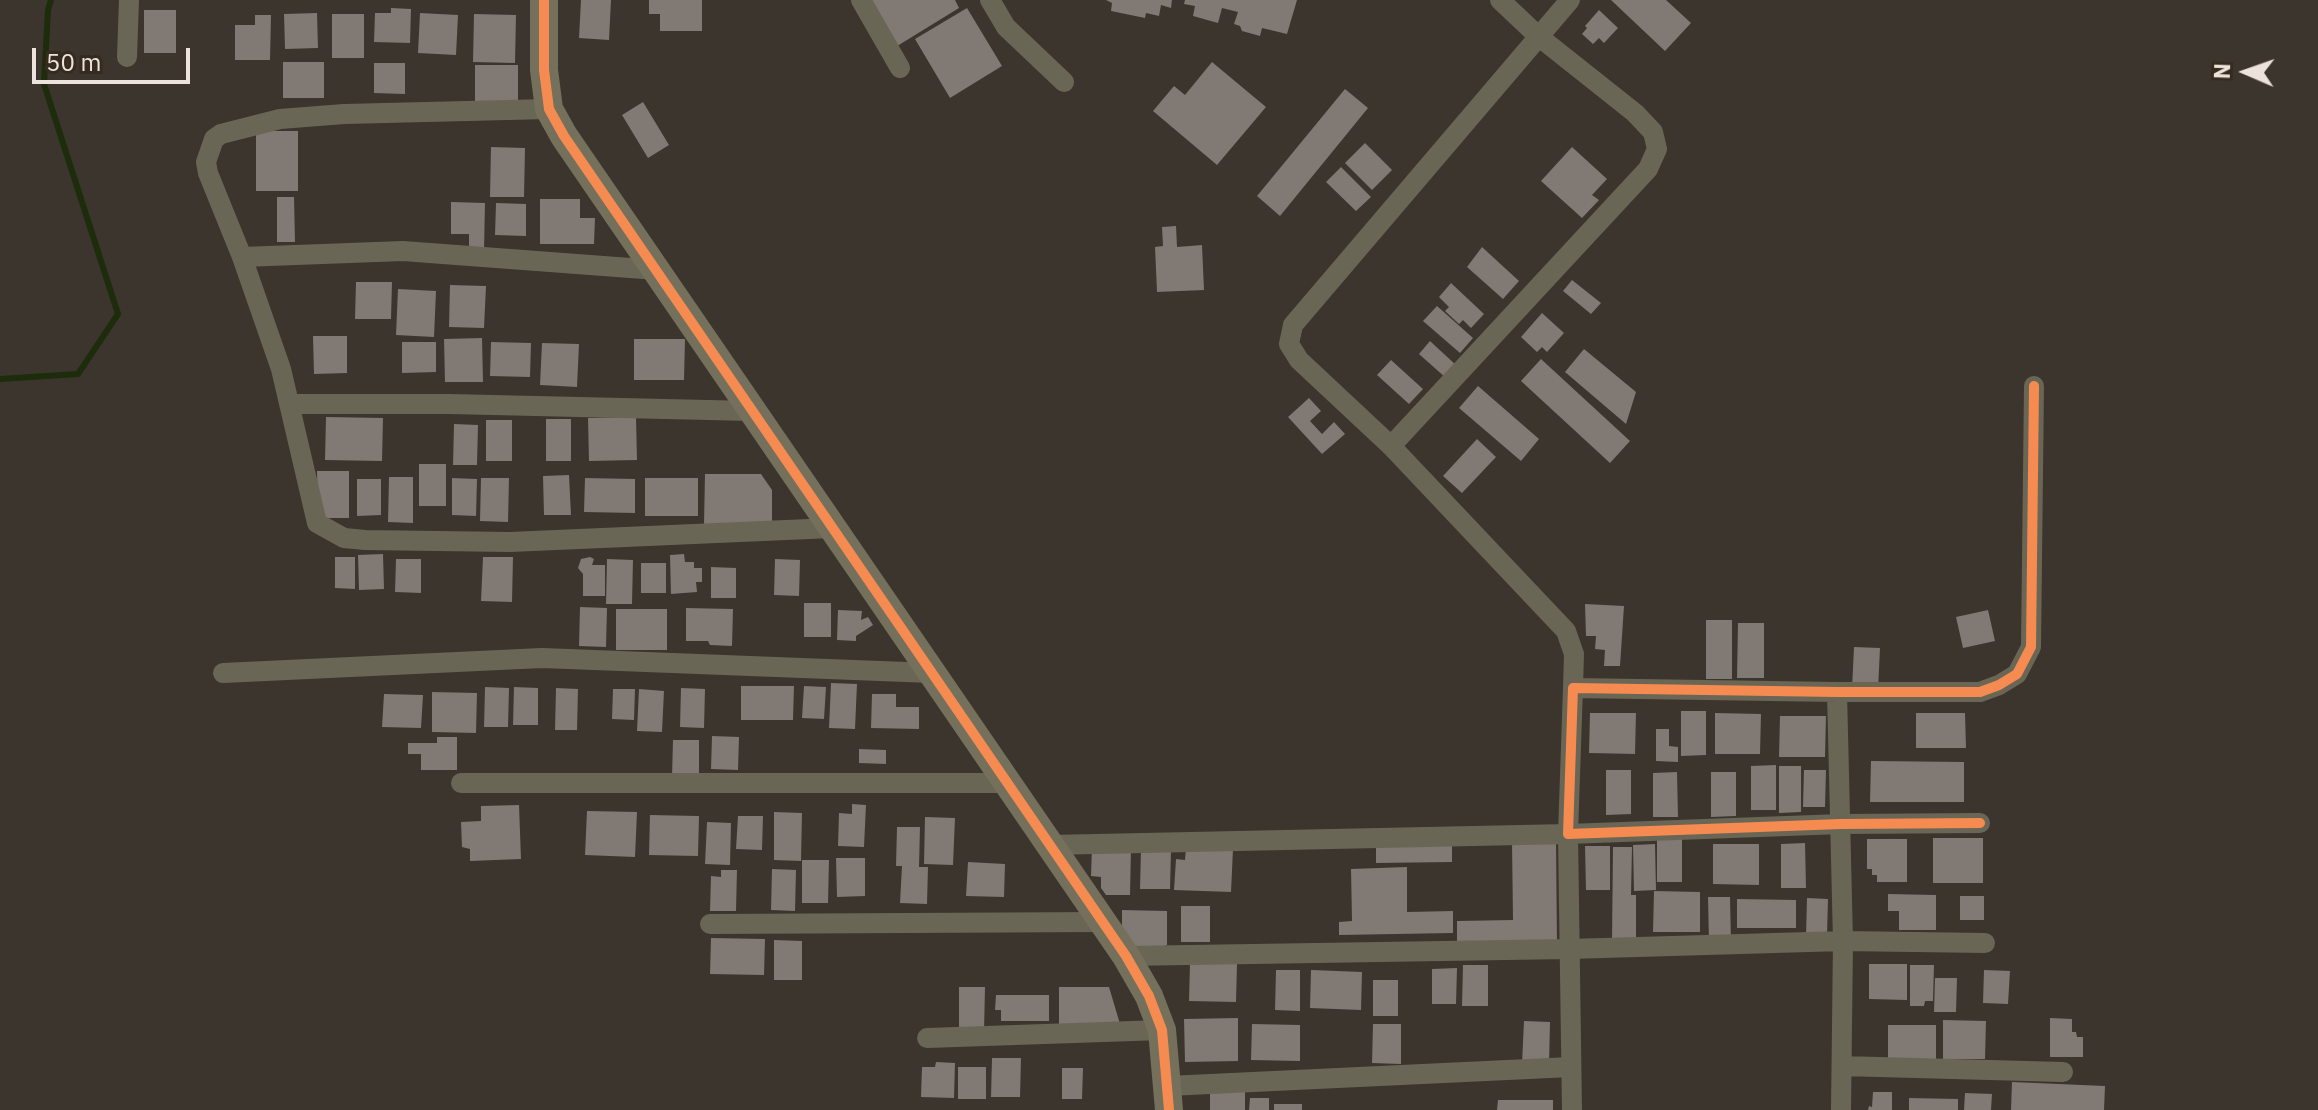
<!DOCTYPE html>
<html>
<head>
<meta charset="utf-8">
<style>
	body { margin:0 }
	#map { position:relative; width:2318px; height:1110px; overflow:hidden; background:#3b352e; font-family:"IBM Plex Sans",sans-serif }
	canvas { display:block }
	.north { position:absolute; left:2206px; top:32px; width:80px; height:80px; -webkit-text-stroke:6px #362b1e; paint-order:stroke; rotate:272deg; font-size:22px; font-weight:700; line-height:32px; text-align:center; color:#ece4dc }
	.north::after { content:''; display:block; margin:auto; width:28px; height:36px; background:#ece4dc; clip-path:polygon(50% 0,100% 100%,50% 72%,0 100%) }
	.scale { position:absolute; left:32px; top:48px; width:158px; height:36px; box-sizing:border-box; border:4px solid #ece4dc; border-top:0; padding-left:10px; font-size:24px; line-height:28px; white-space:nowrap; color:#ece4dc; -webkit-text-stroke:6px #362b1e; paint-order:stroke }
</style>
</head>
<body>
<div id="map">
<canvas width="2318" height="1110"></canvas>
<div class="north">N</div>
<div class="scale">50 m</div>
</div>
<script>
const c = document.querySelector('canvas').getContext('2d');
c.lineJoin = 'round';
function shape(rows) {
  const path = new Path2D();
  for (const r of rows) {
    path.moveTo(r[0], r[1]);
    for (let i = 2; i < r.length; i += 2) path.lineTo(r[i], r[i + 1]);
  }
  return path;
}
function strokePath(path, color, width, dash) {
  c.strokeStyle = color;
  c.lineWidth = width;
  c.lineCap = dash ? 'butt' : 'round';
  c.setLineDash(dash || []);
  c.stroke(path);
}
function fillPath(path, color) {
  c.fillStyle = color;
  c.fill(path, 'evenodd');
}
const stream = shape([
	[0,379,78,374,118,314,44,84,48,10,51,0]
]);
const building = shape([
	[581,0,611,0,609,40,579,38],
	[649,0,702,0,702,31,660,31,660,14,649,14],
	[865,0,955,0,959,8,894,48],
	[1106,0,1172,0,1171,8,1161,5,1159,16,1146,13,1145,18,1111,11,1112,3],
	[1185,0,1297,0,1287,34,1262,28,1260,36,1242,31,1240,26,1234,24,1238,12,1222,8,1218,23,1193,16,1195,6,1184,4],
	[1611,0,1666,0,1691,23,1665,51],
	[391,8,411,9,410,43,374,42,375,13,391,13],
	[967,8,1002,66,950,98,915,39],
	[144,10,176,10,176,53,144,53],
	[1599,10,1618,28,1604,43,1599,38,1593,44,1582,34,1587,28,1585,26],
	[317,13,318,48,285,49,284,14],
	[420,13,458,15,456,55,418,53],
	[332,14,364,14,364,58,332,58],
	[474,14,516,15,515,63,473,62],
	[255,15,271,15,270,60,235,60,235,25,255,25],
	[283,62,324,62,324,98,283,98],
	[1212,62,1266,107,1217,165,1153,111,1174,86,1185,95],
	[374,63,405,63,405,94,374,93],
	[475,65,518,65,518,109,475,109],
	[1345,89,1368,108,1280,216,1257,196],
	[643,102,669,145,648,158,622,115],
	[256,131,298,131,298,191,256,191],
	[1365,143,1392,170,1372,190,1345,163],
	[491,147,525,148,524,197,490,197],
	[1572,147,1607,179,1592,195,1599,200,1582,218,1541,181],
	[1341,167,1371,197,1356,211,1326,182],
	[277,197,294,197,295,242,277,242],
	[540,199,580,199,580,218,595,218,594,244,540,244],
	[451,202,485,203,484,251,469,251,469,234,451,234],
	[496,203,526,204,526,236,495,235],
	[1176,226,1177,247,1202,245,1204,290,1157,292,1155,247,1163,246,1162,227],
	[1482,247,1519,281,1503,299,1467,267],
	[1572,280,1601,303,1591,314,1563,291],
	[356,282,392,282,391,319,355,319],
	[1451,283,1484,314,1471,328,1463,320,1459,324,1445,311,1449,307,1439,297],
	[450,285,486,286,484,328,449,327],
	[398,289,436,291,434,337,396,335],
	[1437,306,1473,338,1460,353,1423,321],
	[1542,313,1564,333,1547,352,1542,347,1537,352,1521,337],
	[313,336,347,336,347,373,314,374],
	[482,338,483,382,445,382,444,339],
	[634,339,685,339,684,380,634,380],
	[1430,341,1457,366,1446,378,1419,354],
	[402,342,436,342,436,372,402,373],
	[491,342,531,343,530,377,490,376],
	[542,343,579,344,577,387,540,385],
	[1584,349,1636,392,1626,424,1565,372],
	[1541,359,1630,441,1610,463,1521,381],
	[1391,360,1423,389,1409,404,1377,375],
	[1478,386,1539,439,1521,461,1459,408],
	[1309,398,1321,411,1310,421,1322,434,1334,422,1345,434,1322,454,1288,417],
	[326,417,383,418,382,461,325,460],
	[636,417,637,460,589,461,588,418],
	[546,419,571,419,571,461,546,461],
	[486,420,512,420,512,461,486,461],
	[454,424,478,425,477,465,453,465],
	[1477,439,1496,457,1462,493,1443,476],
	[419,464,446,464,446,506,419,506],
	[317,471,349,471,349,518,318,518],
	[705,474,761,474,772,490,772,524,704,524],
	[569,475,571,515,544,515,543,476],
	[389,477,413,477,413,523,388,522],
	[452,478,477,479,476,516,452,515],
	[481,478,509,478,508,522,480,521],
	[585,478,635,479,635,513,584,512],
	[645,478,698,478,698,516,645,516],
	[357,479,381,479,381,515,357,516],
	[383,554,384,589,359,590,358,555],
	[684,554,685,562,694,562,694,568,702,568,702,582,696,582,697,592,671,594,670,555],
	[335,557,355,557,355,589,335,588],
	[483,557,513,557,512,602,481,601],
	[590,557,594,559,592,565,605,565,605,596,583,596,583,574,578,568,581,559],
	[396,559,421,559,421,593,395,592],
	[607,559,633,560,632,604,606,604],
	[775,559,800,560,799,596,774,595],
	[641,563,666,563,666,593,641,593],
	[711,567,736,568,736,598,711,598],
	[804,603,831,603,831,637,804,637],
	[1585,604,1624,606,1620,666,1604,666,1605,650,1595,649,1596,636,1586,636],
	[580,607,607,608,606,647,579,646],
	[686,608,733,609,732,646,710,645,708,641,686,641],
	[616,609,667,609,667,650,616,650],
	[838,610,862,611,861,620,868,617,873,625,856,636,856,641,837,640],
	[1988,610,1995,641,1963,648,1956,617],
	[1706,620,1732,620,1732,679,1706,679],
	[1738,623,1764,623,1764,678,1737,678],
	[1854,647,1880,648,1878,690,1852,689],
	[831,683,857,684,855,729,829,728],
	[741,686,794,686,793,720,741,720],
	[804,686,826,687,824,719,802,718],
	[485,687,509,688,508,727,484,727],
	[514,687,538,688,538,725,513,725],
	[556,688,578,689,577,730,555,730],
	[681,688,705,689,704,728,680,727],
	[613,689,635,689,634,720,612,719],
	[639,689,664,691,662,732,637,731],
	[432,692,477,693,476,733,432,732],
	[384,694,423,695,421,728,382,727],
	[872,694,896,694,896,707,919,707,919,729,871,728],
	[1681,711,1706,711,1706,755,1681,756],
	[1590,713,1636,713,1635,754,1589,753],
	[1715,713,1761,714,1760,754,1715,754],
	[1916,713,1965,713,1966,748,1916,748],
	[1780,716,1826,716,1825,757,1779,757],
	[1656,729,1669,729,1669,746,1678,747,1678,762,1656,761],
	[712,736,739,737,738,770,711,769],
	[437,737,457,737,457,770,421,770,421,754,408,754,408,743,437,743],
	[673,740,699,740,699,777,672,777],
	[859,749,886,750,886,764,859,763],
	[1871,761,1964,762,1964,802,1870,802],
	[1776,765,1776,810,1751,810,1751,766],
	[1779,766,1801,766,1801,812,1779,813],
	[1606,770,1631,770,1631,814,1606,815],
	[1804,770,1826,770,1825,807,1803,807],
	[1677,772,1678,817,1653,817,1653,773],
	[1711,772,1736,772,1736,816,1711,817],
	[852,804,866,805,864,847,838,846,839,813,852,814],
	[519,805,521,859,470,861,470,849,462,847,461,822,481,821,481,806],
	[587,811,637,812,635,857,585,855],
	[774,812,802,813,801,861,774,860],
	[650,815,699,816,698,856,649,855],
	[738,816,763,816,762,850,736,849],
	[925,817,955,818,953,865,924,864],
	[707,822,731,823,730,865,705,864],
	[897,827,920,827,919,867,928,867,927,904,900,903,902,866,896,866],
	[1657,838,1682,838,1682,882,1657,882],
	[1933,838,1983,838,1983,883,1933,883],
	[1867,839,1907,839,1907,882,1877,882,1877,875,1872,875,1872,869,1867,869],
	[1556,841,1557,946,1457,947,1457,921,1513,920,1512,842],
	[1452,842,1452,862,1376,863,1376,843],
	[1805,843,1806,888,1781,888,1781,844],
	[1655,844,1656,890,1634,891,1633,845],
	[1713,844,1759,844,1759,885,1713,884],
	[1585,846,1610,846,1610,890,1586,890],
	[1092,847,1131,848,1130,895,1106,895,1101,888,1101,877,1091,876],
	[1186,847,1233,849,1231,892,1174,890,1176,859,1185,860],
	[1613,847,1632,847,1631,895,1636,895,1636,940,1612,940],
	[1141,849,1171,850,1170,889,1140,889],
	[836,858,865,858,865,896,837,897],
	[802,860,829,860,828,903,802,903],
	[968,862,1005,864,1004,897,966,896],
	[1407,867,1407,912,1453,911,1453,933,1339,935,1339,922,1352,921,1351,869],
	[772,869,796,870,795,911,771,910],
	[721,870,737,870,736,911,710,911,711,876,721,877],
	[1654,891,1700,892,1700,932,1653,932],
	[1888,894,1936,895,1936,930,1899,930,1899,911,1888,911],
	[1960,896,1984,896,1984,920,1960,920],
	[1708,897,1730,897,1731,943,1709,943],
	[1807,898,1828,899,1827,936,1806,936],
	[1737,899,1796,900,1796,928,1737,928],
	[1181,906,1210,906,1210,942,1181,942],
	[1122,910,1167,911,1167,945,1150,951,1133,947,1122,929],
	[711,938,765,939,764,975,710,974],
	[774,940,802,941,802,980,774,980],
	[1190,963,1237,964,1236,1002,1189,1001],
	[1869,964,1907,964,1907,1000,1869,999],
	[1463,965,1488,965,1488,1006,1462,1006],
	[1910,965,1934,965,1933,1001,1925,1001,1924,1006,1910,1006],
	[1457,968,1456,1004,1432,1004,1432,969],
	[1276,970,1300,970,1300,1011,1275,1010],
	[1311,970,1362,972,1361,1010,1310,1008],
	[1984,970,2010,971,2008,1004,1983,1003],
	[1935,978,1957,978,1956,1012,1934,1012],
	[1373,980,1398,980,1398,1016,1373,1016],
	[959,987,985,987,984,1033,959,1033],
	[1059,987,1109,987,1120,1024,1059,1025],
	[996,995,1049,995,1049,1021,1001,1021,1001,1010,995,1010],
	[1238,1018,1238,1061,1185,1062,1184,1019],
	[2050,1018,2072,1019,2072,1032,2076,1032,2077,1037,2083,1037,2083,1057,2050,1057],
	[1943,1020,1986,1021,1985,1059,1943,1059],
	[1524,1021,1550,1022,1549,1065,1522,1064],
	[1252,1024,1300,1025,1300,1061,1251,1060],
	[1373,1024,1401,1024,1401,1064,1372,1063],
	[1888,1025,1936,1025,1936,1064,1888,1064],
	[992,1058,1021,1058,1020,1097,991,1097],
	[936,1062,955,1063,954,1098,921,1097,922,1067,935,1067],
	[958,1067,986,1067,986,1099,958,1099],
	[1062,1068,1083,1068,1082,1099,1062,1099],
	[2012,1082,2105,1086,2104,1110,2011,1110],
	[1210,1091,1245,1091,1245,1110,1210,1110],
	[1873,1092,1892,1092,1892,1110,1868,1110,1869,1106,1872,1107],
	[1965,1093,1992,1094,1991,1110,1964,1110],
	[1250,1098,1269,1098,1269,1110,1249,1110],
	[1909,1098,1958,1099,1958,1110,1909,1110],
	[1498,1100,1553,1100,1553,1110,1497,1110],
	[1274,1104,1302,1104,1302,1110,1274,1110]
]);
const street = shape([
	[861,0,900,68],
	[990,0,1006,27,1064,82],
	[1570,0,1293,325,1289,344,1299,360,1391,446,1566,631,1574,654,1573,688],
	[127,57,129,0],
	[549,109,344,114,280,119,221,134,214,139,206,162,208,173,242,257,281,369,317,523,344,538,365,540,510,542,832,528],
	[242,257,403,251,657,270],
	[289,404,449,404,752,411],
	[1391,446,1648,169,1657,149,1653,132,1635,113,1538,36,1500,0],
	[223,673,542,658,932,673],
	[1837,692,1843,941,1985,943],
	[461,783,1007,783],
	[1980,823,1841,824,1568,834,1573,688,1837,692,1980,692,1999,685,2017,674,2031,647,2034,386],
	[1049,845,1568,834,1572,1110],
	[710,924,1102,922],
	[1126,956,1569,949,1843,941,1841,1110],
	[927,1038,1162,1030],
	[1842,1066,2063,1072],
	[1168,1086,1571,1067]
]);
const secondary = shape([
	[544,0,544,70,549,109,564,136,1126,956,1149,996,1162,1030,1169,1110]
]);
const cycleway = shape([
	[544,0,544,70,549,109,564,136,1126,956,1149,996,1162,1030,1169,1110],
	[1980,823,1841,824,1568,834,1573,688,1837,692,1980,692,1999,685,2017,674,2031,647,2034,386]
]);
strokePath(stream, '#1d2c0a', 6);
fillPath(building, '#807974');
strokePath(street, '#6a6655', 20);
strokePath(secondary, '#74705b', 28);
strokePath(cycleway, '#f68b52', 10);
</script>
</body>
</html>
